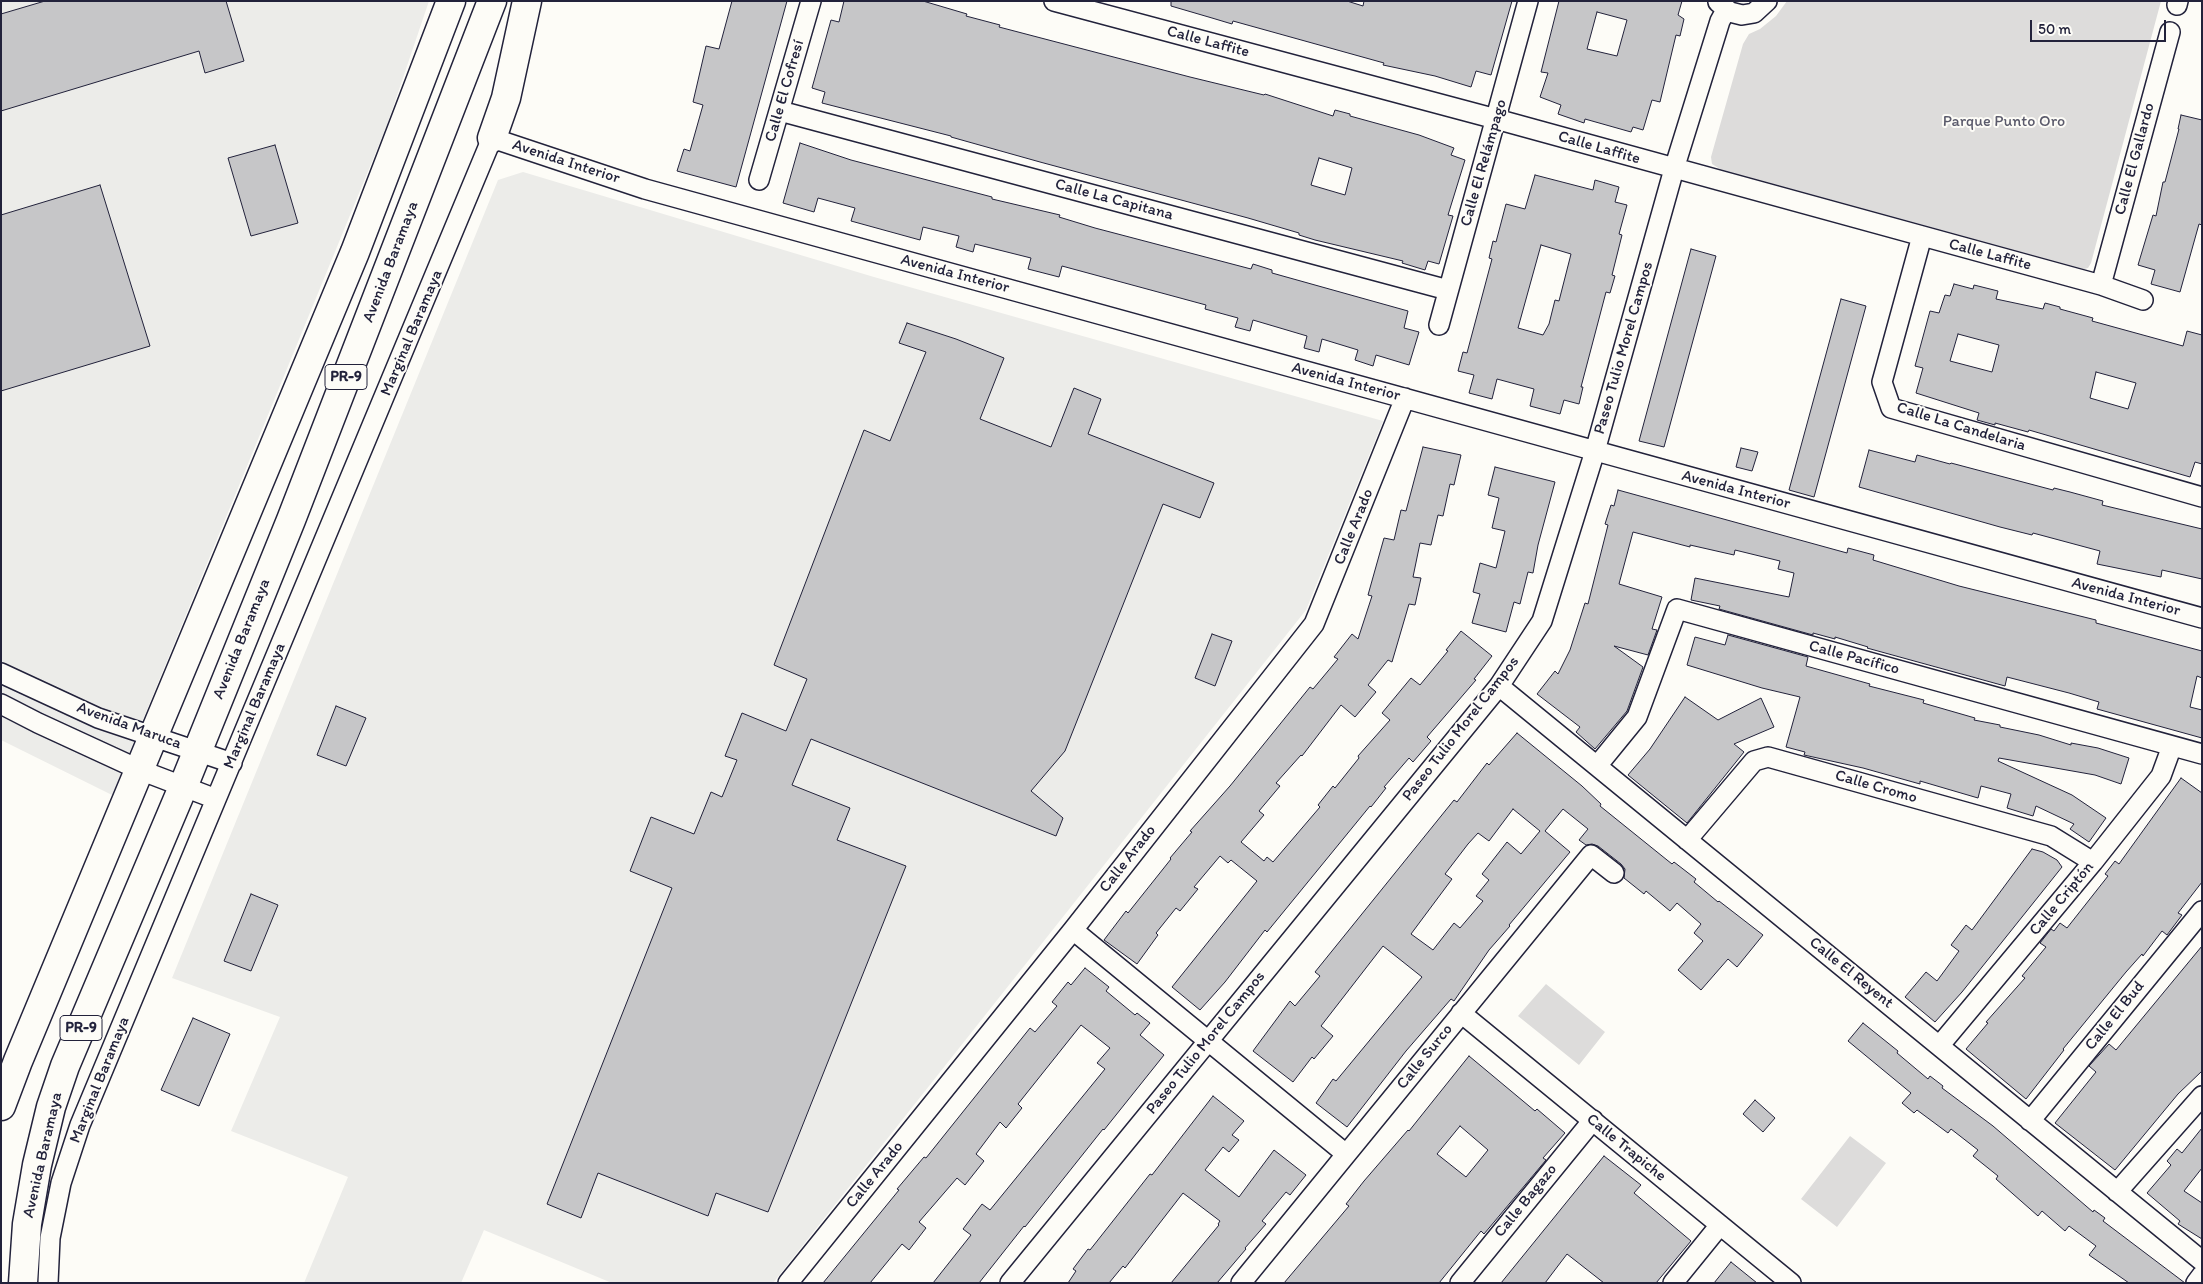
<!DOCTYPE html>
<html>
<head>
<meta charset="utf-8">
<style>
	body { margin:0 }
	#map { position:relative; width:2203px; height:1284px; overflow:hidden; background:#fdfcf7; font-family:Itim,sans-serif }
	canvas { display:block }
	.frame { position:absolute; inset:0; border:2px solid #22223b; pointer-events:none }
	.scale { position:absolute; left:2030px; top:20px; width:136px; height:22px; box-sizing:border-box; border:2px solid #22223b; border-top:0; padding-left:6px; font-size:15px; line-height:18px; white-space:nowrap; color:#22223b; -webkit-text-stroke:4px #fdfcf7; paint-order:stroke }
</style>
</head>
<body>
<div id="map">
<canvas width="2203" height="1284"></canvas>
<div class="frame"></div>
<div class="scale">50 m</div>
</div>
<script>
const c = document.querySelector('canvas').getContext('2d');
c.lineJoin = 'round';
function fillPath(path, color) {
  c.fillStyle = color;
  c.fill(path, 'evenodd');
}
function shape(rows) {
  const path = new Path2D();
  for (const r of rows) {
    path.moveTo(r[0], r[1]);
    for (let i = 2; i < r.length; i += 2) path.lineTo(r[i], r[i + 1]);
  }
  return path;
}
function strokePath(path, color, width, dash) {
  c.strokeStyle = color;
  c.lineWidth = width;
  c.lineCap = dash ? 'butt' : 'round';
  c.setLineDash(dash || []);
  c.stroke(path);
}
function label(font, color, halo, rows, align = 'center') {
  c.font = font + ' Itim,sans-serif';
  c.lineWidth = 4;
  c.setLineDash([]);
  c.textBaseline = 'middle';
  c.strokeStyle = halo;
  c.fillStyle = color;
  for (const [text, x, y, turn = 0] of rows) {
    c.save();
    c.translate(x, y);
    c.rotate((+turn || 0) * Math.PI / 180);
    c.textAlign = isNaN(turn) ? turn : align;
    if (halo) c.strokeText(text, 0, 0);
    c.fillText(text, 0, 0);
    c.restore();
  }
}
const built = shape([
	[1,1,429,1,387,125,112,795,1,740],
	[523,172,874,277,1383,421,1306,610,773,1283,612,1283,484,1230,461,1283,304,1283,348,1177,231,1131,280,1017,172,978,498,180]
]);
const green = shape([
	[1787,1,2161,1,2091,263,2088,268,2084,269,1720,169,1712,164,1711,157,1743,44,1749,34,1760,29,1776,16],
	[1546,984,1605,1032,1579,1065,1518,1016],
	[1850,1136,1886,1163,1837,1227,1801,1199]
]);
const building = shape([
	[45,1,226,1,244,61,205,73,199,51,1,111,1,14,45,1],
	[732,1,787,1,736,187,677,171,684,149,690,151,703,105,693,102,706,46,719,49,732,1],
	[844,1,923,1,967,14,966,16,1000,25,999,27,1190,77,1264,95,1265,94,1333,116,1335,110,1350,114,1350,116,1419,135,1454,148,1451,155,1465,160,1448,215,1453,216,1439,264,1428,261,1425,270,1402,263,1403,261,1315,240,1299,235,1299,233,1248,218,1040,162,951,137,951,136,822,103,825,92,812,88,831,20,839,22,844,1],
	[1319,158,1352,168,1345,195,1311,185,1319,158],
	[1171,1,1347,1,1363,6,1364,1,1512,1,1491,75,1476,71,1471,87,1435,76,1383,65,1384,63,1233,21,1232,24,1212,18,1171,6,1171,1],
	[1559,1,1682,1,1678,15,1684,19,1680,36,1676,35,1660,102,1652,100,1643,130,1633,127,1631,132,1585,119,1584,123,1558,114,1561,105,1540,97,1548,73,1541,72,1559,1],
	[1597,12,1627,20,1617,56,1587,49,1597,12],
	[2181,115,2202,120,2202,225,2199,224,2180,292,2151,284,2155,270,2138,265,2153,215,2156,216,2163,182,2165,182,2179,129,2178,129,2181,115],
	[800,143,851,160,992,197,992,199,1060,215,1059,217,1095,228,1251,269,1253,264,1272,270,1272,273,1408,311,1404,328,1419,332,1409,365,1376,355,1373,366,1355,360,1358,350,1322,339,1319,352,1304,348,1307,336,1253,320,1250,331,1235,327,1238,318,1205,309,1206,305,1062,266,1059,277,1028,269,1031,258,975,244,973,252,956,247,959,236,923,227,920,240,851,221,855,208,818,198,814,212,783,203,800,143],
	[275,145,298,223,251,236,228,158,275,145],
	[1535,175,1593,190,1595,180,1619,187,1615,202,1627,205,1619,234,1622,235,1612,275,1615,276,1610,293,1606,292,1581,387,1583,387,1579,404,1564,400,1560,414,1530,406,1534,389,1497,379,1492,399,1469,393,1474,375,1458,371,1463,352,1467,353,1492,259,1489,258,1493,241,1496,242,1506,204,1525,209,1535,175],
	[1541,245,1571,254,1559,301,1555,300,1549,324,1543,335,1518,328,1541,245],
	[100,185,150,346,1,391,1,215,100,185],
	[1691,249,1716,256,1664,447,1639,441,1691,249],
	[1954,284,1973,289,1974,285,1998,291,1996,299,2043,309,2045,303,2060,307,2060,309,2093,318,2092,321,2183,346,2187,331,2202,335,2202,464,2195,462,2190,477,2029,430,2028,432,1995,423,1995,425,1977,420,1979,413,1916,393,1923,368,1915,366,1930,311,1939,313,1945,295,1950,296,1954,284],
	[1958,334,1999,345,1992,372,1950,361,1958,334],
	[2096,372,2136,383,2128,409,2090,398,2096,372],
	[1841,299,1866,306,1814,497,1789,490,1841,299],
	[907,323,956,339,1004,358,980,419,1051,447,1074,388,1101,399,1088,434,1214,483,1200,518,1163,504,1065,751,1031,791,1063,818,1056,836,811,739,792,785,850,808,837,840,906,866,768,1212,716,1193,708,1216,598,1173,581,1218,547,1204,672,888,630,871,651,817,694,834,711,792,722,797,737,760,725,756,742,713,786,731,807,679,774,665,864,430,890,441,926,352,899,343,907,323],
	[1423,447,1461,455,1454,485,1450,484,1443,516,1438,515,1431,545,1420,543,1413,577,1421,578,1415,605,1409,604,1392,662,1388,660,1368,685,1376,692,1355,717,1341,705,1302,756,1301,755,1276,783,1280,786,1259,811,1264,815,1241,842,1264,861,1267,857,1273,862,1320,807,1318,805,1333,786,1335,788,1359,758,1358,756,1390,720,1382,713,1411,678,1420,685,1448,651,1446,650,1461,631,1492,656,1474,679,1476,680,1427,737,1431,741,1413,762,1409,758,1384,787,1386,788,1371,807,1370,806,1267,932,1265,930,1225,982,1200,1010,1172,987,1257,881,1231,860,1228,863,1220,856,1194,887,1198,889,1180,911,1176,908,1156,933,1158,935,1137,964,1104,940,1126,911,1128,913,1171,859,1170,858,1192,832,1190,831,1230,786,1310,687,1313,689,1338,659,1334,657,1352,634,1358,639,1372,596,1368,595,1384,538,1394,540,1401,510,1406,511,1423,447],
	[1741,448,1758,452,1752,471,1736,467,1741,448],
	[1869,450,1915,462,1917,455,1950,464,1951,463,2053,490,2054,488,2070,492,2103,501,2102,505,2202,529,2202,579,2162,570,2161,577,2097,564,2100,551,2033,533,2032,535,2000,527,1859,487,1869,450],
	[1495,467,1555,482,1538,545,1533,573,1528,572,1520,604,1514,602,1506,632,1472,623,1480,594,1473,592,1480,563,1496,568,1505,531,1492,528,1499,498,1488,495,1495,467],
	[1618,490,1847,553,1848,548,1874,555,1873,560,1959,586,2096,620,2096,623,2202,651,2202,678,2197,676,2190,707,2202,710,2202,738,2097,709,2099,702,2069,693,2007,677,2005,686,1867,648,1868,647,1835,637,1835,639,1813,633,1813,635,1719,609,1720,606,1691,600,1695,578,1789,597,1794,573,1778,569,1780,561,1735,550,1734,555,1690,545,1690,547,1633,532,1619,584,1662,597,1652,629,1657,630,1648,655,1614,646,1643,667,1627,711,1595,749,1576,732,1580,727,1537,694,1555,671,1558,674,1570,650,1585,603,1588,604,1608,525,1605,524,1611,505,1614,506,1618,490],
	[1212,634,1232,641,1215,686,1195,678,1212,634],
	[1728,635,1808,657,1806,666,1870,684,1869,686,1924,700,1923,703,1975,718,1974,720,2000,725,2000,727,2039,735,2071,745,2071,743,2098,748,2129,758,2121,784,2095,775,1999,758,1998,761,2072,795,2106,818,2089,842,2070,829,2074,824,2036,806,2033,816,2007,808,2011,794,1981,786,1978,798,1920,781,1920,784,1863,768,1804,755,1805,752,1786,747,1800,697,1762,688,1687,665,1695,637,1725,645,1728,635],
	[1685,697,1718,720,1761,698,1774,727,1734,744,1744,752,1687,823,1628,775,1650,749,1685,697],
	[336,706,366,718,346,766,317,755,336,706],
	[1517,733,1582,786,1601,804,1600,806,1672,864,1674,862,1696,879,1694,882,1718,902,1719,901,1763,935,1737,967,1728,959,1701,990,1678,970,1703,941,1694,933,1701,924,1677,903,1670,911,1646,891,1644,894,1624,878,1625,869,1621,864,1598,846,1592,844,1586,845,1579,840,1588,829,1563,809,1545,831,1570,852,1509,925,1510,926,1489,950,1454,1001,1451,999,1406,1051,1347,1127,1316,1103,1333,1079,1336,1081,1422,977,1383,946,1321,1026,1333,1036,1314,1059,1312,1057,1293,1082,1253,1051,1290,1001,1295,1006,1320,976,1315,972,1454,800,1457,802,1487,763,1489,765,1517,733],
	[1513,809,1540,831,1521,854,1507,842,1482,874,1489,880,1476,896,1483,901,1460,928,1454,923,1433,950,1411,934,1452,879,1445,874,1468,844,1478,833,1489,841,1513,809],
	[2181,778,2202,793,2202,882,2178,913,2182,915,2167,935,2162,931,2143,956,2142,954,2126,972,2063,1049,2064,1050,2026,1099,1966,1049,1988,1023,1986,1022,2025,978,2022,976,2046,947,2040,943,2051,929,2054,931,2060,923,2067,928,2108,876,2105,874,2115,861,2119,864,2181,778],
	[2032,849,2043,852,2057,860,2062,867,1962,992,1935,1022,1905,997,1926,972,1937,981,1959,951,1951,945,1966,925,1972,930,2032,849],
	[251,894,278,905,251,971,224,961,251,894],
	[2202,946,2202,1071,2178,1094,2115,1170,2055,1123,2096,1072,2089,1066,2109,1044,2116,1050,2202,946],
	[1085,968,1109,987,1106,991,1135,1015,1137,1013,1150,1023,1140,1035,1164,1055,1104,1130,1103,1129,1025,1227,1024,1226,979,1283,933,1283,971,1235,963,1229,982,1204,990,1210,1105,1069,1097,1063,1110,1048,1081,1025,1018,1104,1022,1108,1006,1128,1000,1122,976,1154,984,1161,965,1185,957,1178,919,1222,926,1228,909,1250,902,1244,870,1283,823,1283,899,1190,897,1189,924,1157,926,1158,1030,1028,1035,1032,1057,1006,1052,1002,1068,982,1071,985,1085,968],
	[193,1018,230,1034,199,1106,161,1090,193,1018],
	[1863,1023,1898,1051,1897,1053,1928,1079,1930,1076,1943,1086,1942,1088,1993,1126,2093,1212,2094,1210,2105,1218,2103,1221,2185,1283,2129,1283,2089,1255,2096,1246,2069,1226,2065,1231,2042,1211,2038,1216,1996,1179,1998,1176,1973,1156,1978,1150,1951,1129,1948,1133,1917,1110,1914,1113,1902,1103,1911,1093,1848,1041,1863,1023],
	[1469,1056,1535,1111,1537,1109,1565,1133,1543,1158,1546,1160,1484,1234,1481,1231,1439,1283,1284,1283,1349,1206,1346,1204,1364,1181,1408,1130,1409,1131,1469,1056],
	[1460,1126,1488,1150,1466,1177,1437,1154,1460,1126],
	[1213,1096,1244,1121,1232,1135,1239,1140,1229,1152,1223,1147,1205,1170,1239,1197,1274,1150,1306,1175,1290,1195,1286,1192,1262,1221,1266,1224,1245,1248,1246,1249,1217,1283,1171,1283,1219,1225,1218,1224,1220,1221,1183,1193,1125,1268,1123,1266,1109,1283,1068,1283,1076,1271,1073,1269,1088,1249,1090,1250,1150,1174,1152,1175,1213,1096],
	[1755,1100,1775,1118,1763,1132,1743,1114,1755,1100],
	[2202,1128,2202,1168,2184,1191,2202,1203,2202,1239,2178,1224,2180,1221,2147,1193,2171,1165,2167,1161,2177,1149,2182,1153,2202,1128],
	[1604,1156,1641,1185,1634,1193,1691,1241,1656,1283,1604,1283,1567,1254,1545,1283,1501,1283,1604,1156],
	[1731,1262,1757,1283,1714,1283,1731,1262]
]);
const minor = shape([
	[1054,1,1496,119,2101,285,2143,300],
	[1718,2,1730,12,1742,15,1754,13,1767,1],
	[2177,5,2178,1],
	[780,111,1448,290],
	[759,180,811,1],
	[1922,236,1882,382,1891,408,2202,497],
	[2101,285,2170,32],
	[1439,325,1528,1],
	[1,673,98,718,232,763],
	[1499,686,2202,1261],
	[1,704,38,723,140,770,216,799],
	[1597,766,1637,717,1677,609,2202,754],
	[1687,840,1754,761,1768,757,2051,836,2093,862],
	[1073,930,1346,1154],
	[1461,1013,1791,1283],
	[1940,1045,2093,862,2161,776,2172,746],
	[2030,1121,2202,911],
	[2117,1192,2202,1096],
	[48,1283,50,1238,61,1183,80,1125,492,138,645,189,2202,618],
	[788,1283,1073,930,1314,624,1405,398],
	[1010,1283,1499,686,1542,621,1595,451,1674,169,1720,21,1726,10],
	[1241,1283,1591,855,1614,873],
	[1460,1283,1593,1120],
	[1673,1283,1720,1225],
	[2196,1283,2202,1275]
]);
const highway = shape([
	[492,138,506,98,527,1],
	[1,1106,18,1061,355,252,451,1],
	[23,1283,27,1224,37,1165,51,1107,65,1066,183,787,291,520,492,1]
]);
const shields = [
	[346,377,42],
	[81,1028,42]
];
const shieldNames = [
	["PR-9",346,377],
	["PR-9",81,1028]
];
const streetNames = [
	["Calle Laffite",1208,42,15],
	["Calle El Cofresí",785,91,-74],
	["Calle Laffite",1599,148,16],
	["Calle El Gallardo",2135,159,-75],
	["Avenida Interior",566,162,18],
	["Calle El Relámpago",1484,163,-74],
	["Calle La Capitana",1114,200,15],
	["Calle Laffite",1990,255,15],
	["Avenida Baramaya",391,262,-69],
	["Avenida Interior",955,274,15],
	["Marginal Baramaya",412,333,-67],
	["Paseo Tulio Morel Campos",1624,348,-74],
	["Avenida Interior",1346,382,15],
	["Calle La Candelaria",1961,427,17],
	["Avenida Interior",1736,490,15],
	["Calle Arado",1354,527,-68],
	["Avenida Interior",2126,597,15],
	["Avenida Baramaya",242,639,-68],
	["Calle Pacífico",1854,658,15],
	["Marginal Baramaya",255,706,-67],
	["Avenida Maruca",129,726,20],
	["Paseo Tulio Morel Campos",1461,729,-52],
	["Calle Cromo",1876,787,16],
	["Calle Arado",1128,859,-52],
	["Calle Criptón",2062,899,-50],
	["Calle El Reyent",1851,973,39],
	["Calle El Bud",2115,1016,-51],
	["Paseo Tulio Morel Campos",1206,1043,-51],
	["Calle Surco",1425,1057,-51],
	["Marginal Baramaya",100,1080,-68],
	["Calle Trapiche",1626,1148,39],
	["Avenida Baramaya",43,1155,-77],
	["Calle Arado",875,1175,-51],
	["Calle Bagazo",1526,1201,-51]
];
const parkNames = [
	["Parque Punto Oro",2004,122]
];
fillPath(built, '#ecece9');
fillPath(green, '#dddcdb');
fillPath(building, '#c6c6c8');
strokePath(building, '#22223b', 1);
strokePath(minor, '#22223b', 22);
strokePath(highway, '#22223b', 31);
strokePath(minor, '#fdfcf7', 19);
strokePath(highway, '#fdfcf7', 28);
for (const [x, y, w] of shields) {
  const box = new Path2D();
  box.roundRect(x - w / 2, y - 12.5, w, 25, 4);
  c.fillStyle = '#fdfcf7';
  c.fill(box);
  strokePath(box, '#22223b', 1);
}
label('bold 15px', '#22223b', null, shieldNames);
label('16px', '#22223b', '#fdfcf7', streetNames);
label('16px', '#5a5a6b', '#fdfcf7', parkNames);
</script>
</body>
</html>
